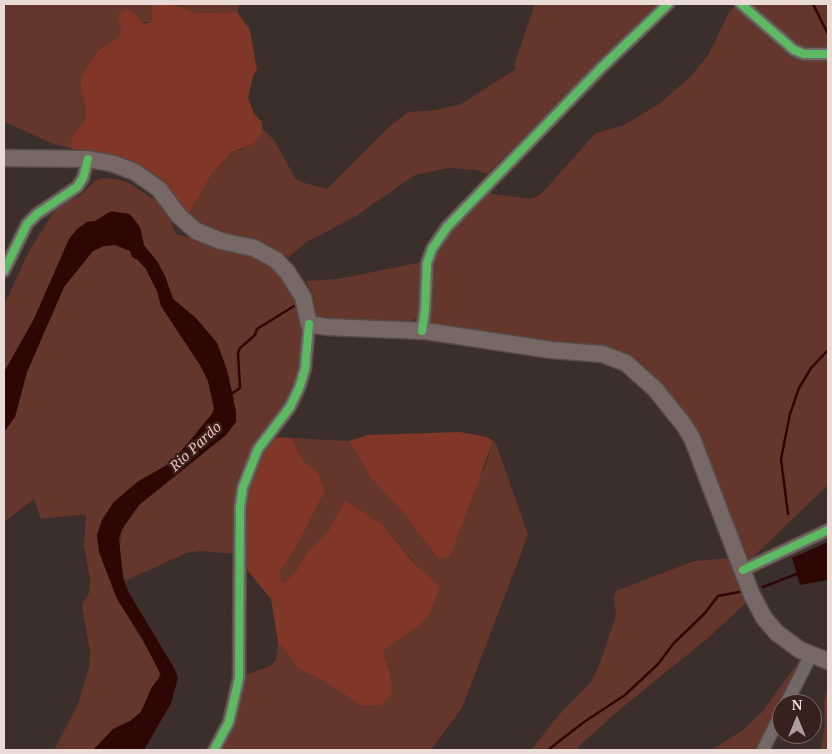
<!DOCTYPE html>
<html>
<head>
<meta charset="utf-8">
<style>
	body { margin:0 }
	#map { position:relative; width:832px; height:754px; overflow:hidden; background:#3b2e2b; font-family:"Noto Serif",serif }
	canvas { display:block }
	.frame { position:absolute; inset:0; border:5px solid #eadbd7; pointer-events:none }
	.north { position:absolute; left:772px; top:694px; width:50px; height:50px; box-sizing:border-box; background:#36211c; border:1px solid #7e6b67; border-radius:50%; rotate:0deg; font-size:14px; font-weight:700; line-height:20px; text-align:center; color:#eadbd7 }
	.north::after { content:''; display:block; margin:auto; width:18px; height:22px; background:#ad9e9b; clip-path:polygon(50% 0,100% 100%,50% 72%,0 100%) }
</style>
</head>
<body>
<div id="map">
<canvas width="832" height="754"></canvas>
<div class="frame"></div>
<div class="north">N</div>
</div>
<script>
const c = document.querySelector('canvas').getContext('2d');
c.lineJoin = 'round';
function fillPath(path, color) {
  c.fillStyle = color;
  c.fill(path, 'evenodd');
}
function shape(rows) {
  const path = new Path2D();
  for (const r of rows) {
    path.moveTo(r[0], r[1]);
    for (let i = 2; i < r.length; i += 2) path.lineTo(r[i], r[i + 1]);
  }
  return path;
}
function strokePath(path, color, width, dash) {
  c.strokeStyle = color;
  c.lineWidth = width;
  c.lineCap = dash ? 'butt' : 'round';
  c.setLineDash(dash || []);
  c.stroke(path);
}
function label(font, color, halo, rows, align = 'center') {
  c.font = font + ' "Noto Serif",serif';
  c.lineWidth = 5;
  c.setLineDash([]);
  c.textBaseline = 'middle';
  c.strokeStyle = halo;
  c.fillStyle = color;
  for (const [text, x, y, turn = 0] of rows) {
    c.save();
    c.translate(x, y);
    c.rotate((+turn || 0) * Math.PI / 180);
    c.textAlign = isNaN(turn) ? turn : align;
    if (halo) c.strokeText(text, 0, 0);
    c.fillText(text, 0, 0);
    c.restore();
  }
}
const green = shape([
	[4,4,153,4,151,22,118,22,121,29,119,37,99,50,85,70,80,84,86,110,86,117,83,124,73,134,70,148,54,144,4,122],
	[171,4,239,4,237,12,197,13],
	[535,4,662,4,581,79,487,174,476,170,448,168,415,175,356,216,305,243,289,257,221,238,187,217,213,172,232,152,243,149,262,132,263,129,274,140,295,178,301,182,327,189,390,126,408,112,435,110,461,104,516,69,514,65],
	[738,4,828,4,828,485,750,560,747,560,682,425,626,364,418,331,436,257,454,227,486,193,531,199,540,195,596,133,622,126,659,104,690,77,709,54,729,12],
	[104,178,117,179,131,184,164,206,176,234,262,255,281,270,306,321,296,380,283,410,252,447,238,478,234,497,234,554,201,551,186,553,125,581,119,551,122,530,139,505,226,435,234,399,227,370,217,343,196,318,173,299,165,276,125,225,110,221,87,222,69,239,34,319,4,372,4,305,29,251,57,207,81,195,96,180],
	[115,245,130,251,146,269,157,291,161,306,200,365,208,381,214,408,212,414,172,462,113,503,102,520,97,535,97,539,129,618,160,671,158,682,152,687,141,712,130,721,122,724,93,750,54,750,78,704,89,668,90,652,82,605,89,593,90,580,84,545,86,514,41,519,34,499,4,522,4,432,15,417,27,372,64,287,92,251,104,246],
	[422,262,420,313,415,319,409,322,336,321,314,315,314,298,306,281,338,279],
	[291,438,349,441,371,478,402,511,484,469,493,441,497,446,528,535,462,708,431,750,221,750,243,693,246,675,270,666,276,660,278,642,298,669,322,680,362,706,390,672,383,651,421,624,430,581,382,524,348,502,344,502,327,533,308,551,296,571,284,583,282,582,280,572,299,542,325,491,318,473,303,461],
	[729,558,748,601,708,638,618,711,579,746,577,750,531,750,557,717,591,682,600,663,616,615,614,597,616,591,694,561],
	[801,658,805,659,760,750,711,750,743,730,763,711],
	[828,685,828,750,821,750,825,725,824,703]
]);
const forest = shape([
	[153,4,171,4,197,13,237,12,250,30,257,70,253,76,248,98,254,114,262,122,262,132,253,144,232,152,213,172,187,217,165,182,158,177,127,162,70,148,73,134,83,124,86,117,86,110,80,83,85,70,99,50,119,37,121,29,118,22,119,14,126,9,133,12,144,24,151,22],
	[460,432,487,437,493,441,450,556,439,559,402,511,371,478,349,441,368,435],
	[273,437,291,438,303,461,318,473,325,491,299,542,280,572,282,582,284,583,296,571,308,551,327,533,344,502,348,502,382,524,413,562,440,588,429,614,421,624,383,651,390,672,391,695,381,705,362,706,322,680,298,669,278,642,271,599,248,571,245,563,245,498,256,462]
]);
const water = shape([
	[103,220,125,225,131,230,157,261,165,276,173,299,196,318,217,343,227,370,236,412,236,422,226,435,139,505,122,529,119,539,123,578,129,593,174,668,178,678,171,703,144,750,93,750,113,729,130,721,141,712,152,687,161,675,142,638,117,599,99,552,97,535,102,520,113,503,137,482,172,462,212,414,214,408,208,381,200,365,161,306,157,291,146,269,130,251,115,245,104,246,93,251,64,287,27,372,15,417,4,432,4,372,34,319,69,239,77,229,87,222],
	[828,542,828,580,800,585,792,558]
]);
const stream = shape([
	[813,4,828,34],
	[230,395,240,388,238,353,240,348,255,335,257,329,294,306],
	[788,514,781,459,790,414,799,388,811,368,828,350],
	[763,587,799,573],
	[548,750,584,722,625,695,658,664,674,643,705,613,718,596,744,591]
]);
const river = shape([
	[93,231,112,219,126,221,133,230,138,252]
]);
const minor = shape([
	[741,4,794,50,804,54,828,54],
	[4,271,27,224,37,214,77,187,83,178,88,159],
	[422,331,425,310,427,263,432,249,447,227,601,68,668,4],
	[743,570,828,530],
	[786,704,811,655],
	[214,750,229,722,239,678,240,507,243,487,258,449,290,407,299,388,305,369,309,324],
	[763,750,782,712]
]);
const major = shape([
	[4,158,88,159,114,164,135,172,159,189,179,216,196,231,221,241,254,248,276,260,288,273,303,297,309,324,327,327,425,331,551,350,602,354,626,363,655,389,684,425,692,438,751,593,764,618,777,633,800,650,828,661]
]);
const cycleway = shape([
	[741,4,794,50,804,54,828,54],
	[4,271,27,224,37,214,77,187,83,178,88,159],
	[422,331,425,310,427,263,432,249,447,227,601,68,668,4],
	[743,570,828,530],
	[214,750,229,722,239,678,240,507,243,487,258,449,290,407,299,388,305,369,309,324]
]);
const waterNames = [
	["Rio Pardo",196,447,-43]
];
fillPath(green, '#65362c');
fillPath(forest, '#813728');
fillPath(water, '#2e0704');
strokePath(stream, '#2e0704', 2.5);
strokePath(river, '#2e0704', 15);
strokePath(minor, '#564b47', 15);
strokePath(major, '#564b47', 19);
strokePath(minor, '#726966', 12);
strokePath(major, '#776865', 16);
strokePath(cycleway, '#5cba63', 8);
label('italic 14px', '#efbeb2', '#36211c', waterNames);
</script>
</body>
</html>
